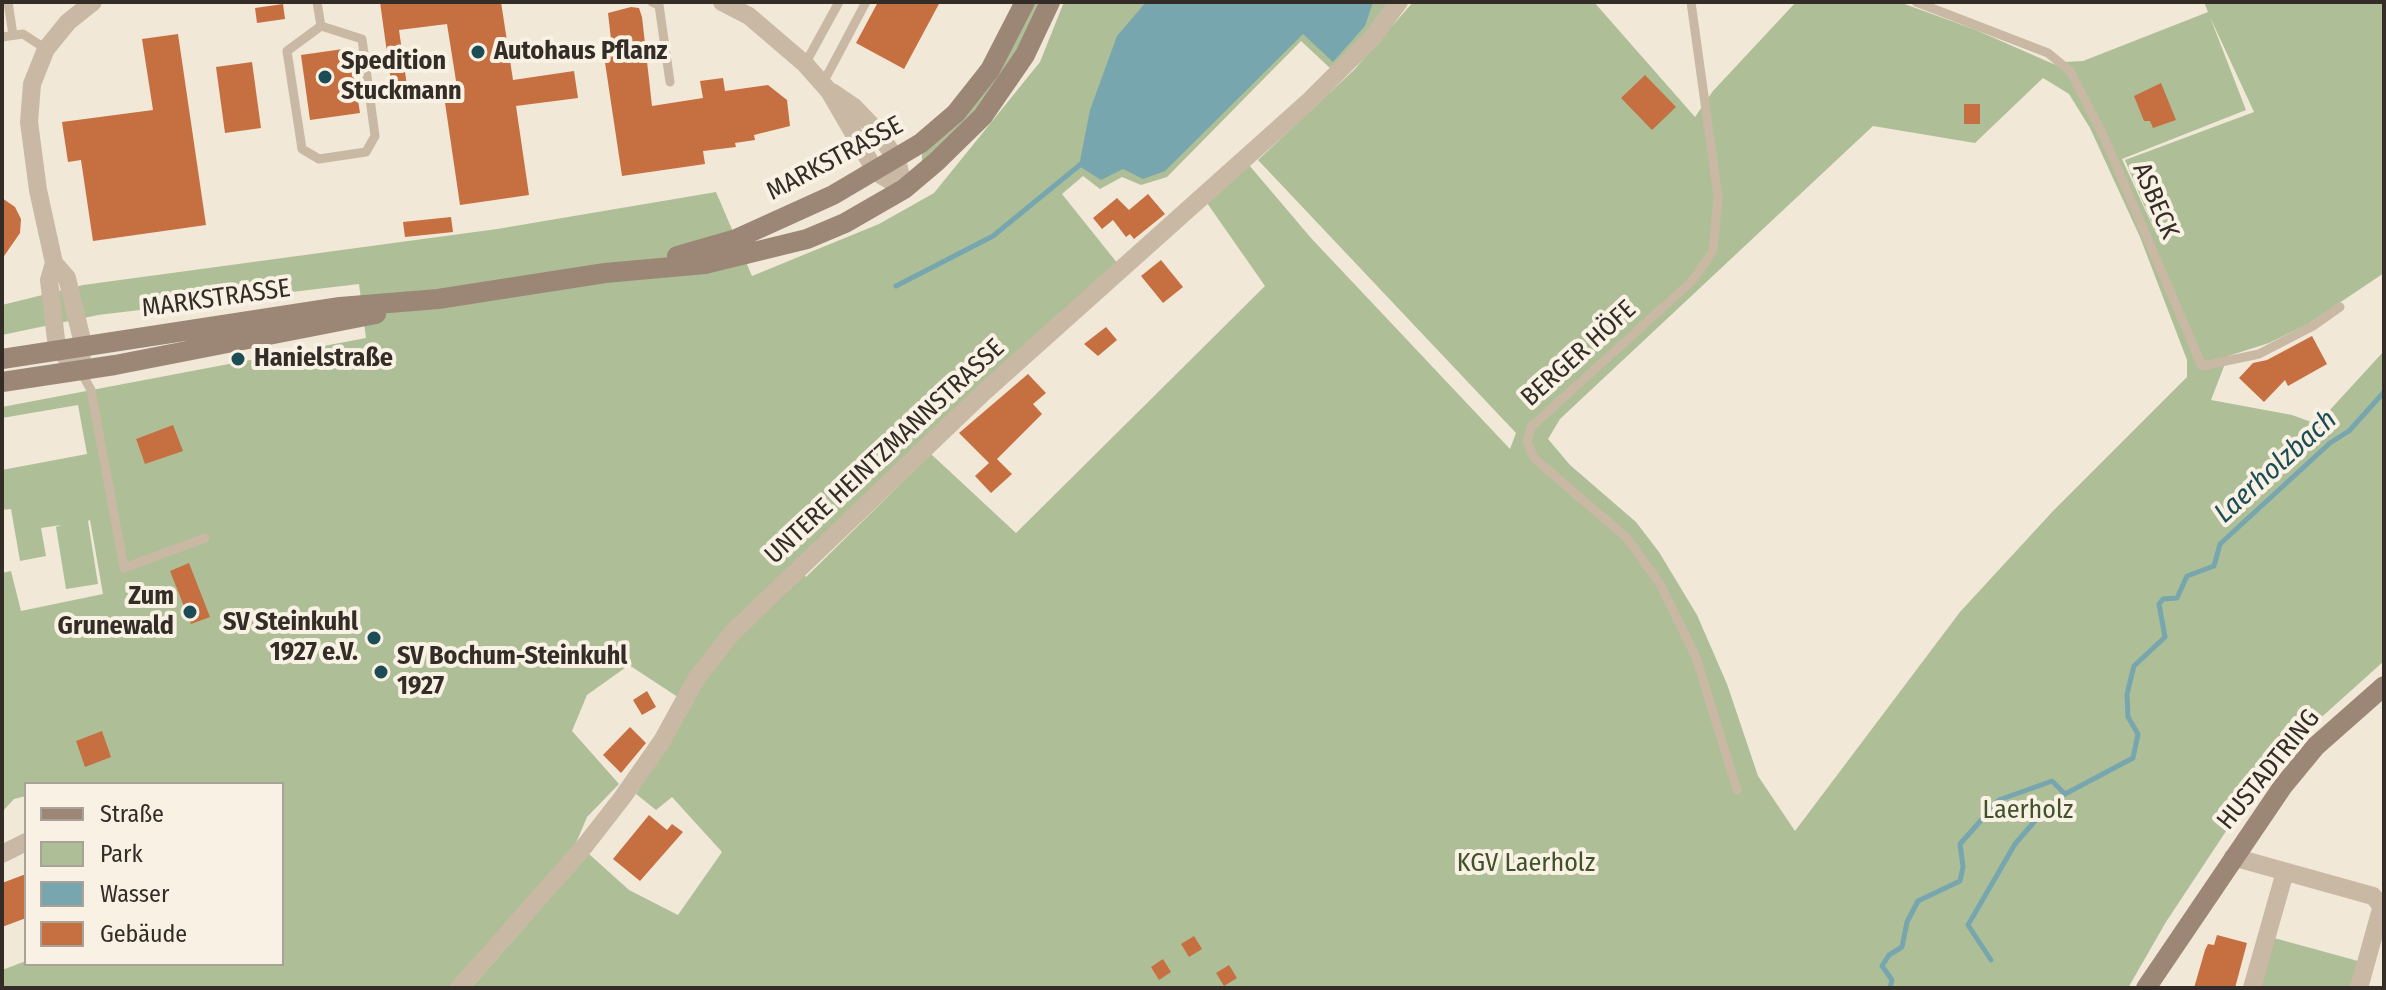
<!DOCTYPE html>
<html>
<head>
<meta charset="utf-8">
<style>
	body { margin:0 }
	#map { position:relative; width:2386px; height:990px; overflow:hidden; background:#f1e8d8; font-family:"Fira Sans Condensed",sans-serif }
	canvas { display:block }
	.frame { position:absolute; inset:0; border:4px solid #342c26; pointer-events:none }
	.legend { position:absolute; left:24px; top:782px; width:260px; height:184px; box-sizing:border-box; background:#f9f1e4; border:2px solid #aaa298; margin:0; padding:10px 14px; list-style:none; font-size:24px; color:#342c26 }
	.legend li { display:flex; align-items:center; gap:16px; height:40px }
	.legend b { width:40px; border:2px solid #aaa298 }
</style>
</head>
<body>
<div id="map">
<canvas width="2386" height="990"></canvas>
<div class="frame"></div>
<ul class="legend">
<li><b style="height:10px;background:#9c8776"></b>Straße</li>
<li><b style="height:22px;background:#aebf98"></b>Park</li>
<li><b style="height:22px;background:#77a6ae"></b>Wasser</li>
<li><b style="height:22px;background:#c66f41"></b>Gebäude</li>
</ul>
</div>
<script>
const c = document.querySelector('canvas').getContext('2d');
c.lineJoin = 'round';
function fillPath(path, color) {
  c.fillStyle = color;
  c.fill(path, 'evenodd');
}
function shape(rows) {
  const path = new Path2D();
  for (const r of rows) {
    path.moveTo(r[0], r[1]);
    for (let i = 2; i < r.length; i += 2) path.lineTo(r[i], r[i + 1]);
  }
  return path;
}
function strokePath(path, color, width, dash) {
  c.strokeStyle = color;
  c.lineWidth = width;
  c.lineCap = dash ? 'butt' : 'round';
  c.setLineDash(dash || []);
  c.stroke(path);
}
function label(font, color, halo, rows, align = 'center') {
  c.font = font + ' "Fira Sans Condensed",sans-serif';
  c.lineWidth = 8;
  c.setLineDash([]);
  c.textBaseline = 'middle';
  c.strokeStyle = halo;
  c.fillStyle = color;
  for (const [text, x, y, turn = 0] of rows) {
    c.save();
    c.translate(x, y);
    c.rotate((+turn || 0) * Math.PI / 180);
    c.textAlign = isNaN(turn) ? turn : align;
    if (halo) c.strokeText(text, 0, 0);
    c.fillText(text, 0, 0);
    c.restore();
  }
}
const green = shape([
	[1033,2,1042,2,1021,47,981,104,922,162,922,154,1003,64],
	[1064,2,1391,2,1372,29,1331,69,1301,41,1167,177,1141,185,1122,177,1100,189,1083,176,1062,194,1118,264,796,562,806,577,931,454,1016,533,1265,286,1207,203,1249,165,1311,238,1510,449,1516,433,1258,160,1354,70,1413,2,1594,2,1695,117,1713,91,1796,2,1899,2,1976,30,2058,66,2064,62,2083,61,2208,12,2204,2,2384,2,2384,273,2308,324,2269,343,2228,356,2211,400,2292,415,2317,424,2384,351,2384,661,2305,732,2242,807,2166,922,2128,988,471,988,589,854,629,890,678,915,722,852,672,797,656,810,636,794,690,705,629,665,587,695,572,731,619,784,587,817,573,850,451,988,2,988,2,970,26,961,26,964,282,964,282,784,26,784,26,796,14,799,2,812,2,573,11,571,21,611,103,594,90,520,88,521,98,584,66,589,56,527,61,525,41,528,46,556,20,561,11,509,2,510,2,470,87,454,78,405,2,418,2,407,366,338,359,284,98,315,2,335,2,305,83,285,497,229,716,192,752,276,879,224,934,193,1040,62],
	[2210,17,2254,112,2125,160,2158,238,2122,159,2246,110],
	[2043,78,2069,94,2090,128,2140,237,2187,360,2187,377,2053,511,1960,612,1795,831,1758,776,1727,684,1697,615,1659,552,1636,522,1570,465,1548,439,1560,419,1873,126,1975,143],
	[2274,938,2358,961,2350,988,2261,988]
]);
const water = shape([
	[1146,2,1373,2,1365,26,1333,62,1303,34,1165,171,1143,179,1123,169,1101,180,1079,166,1090,110,1117,36]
]);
const stream = shape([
	[896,286,993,236,1081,164],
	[1991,960,1968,925,2015,844,2048,806,2065,794],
	[1890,988,1892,980,1882,966,1889,955,1902,947,1907,922,1918,901,1960,881,1963,867,1960,844,1999,800,2052,781,2065,794,2133,758,2138,734,2128,717,2127,694,2134,666,2165,637,2159,604,2163,599,2177,598,2187,576,2214,566,2220,544,2330,443,2349,431,2384,392]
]);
const building = shape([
	[380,2,501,2,513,80,574,71,578,98,516,106,529,195,460,205,443,89,457,87,447,24,399,30,408,93,393,96],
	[878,2,940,2,904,69,856,43],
	[283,4,285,19,257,23,255,8],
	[631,7,639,8,642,17,652,106,703,98,700,81,723,78,725,91,768,85,787,100,790,126,754,135,755,140,735,143,736,147,703,151,705,164,622,176,603,49,612,48,608,13],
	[178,34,206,225,93,241,81,160,68,162,62,122,153,110,142,39],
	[350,48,360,113,310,120,301,55],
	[252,62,261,128,225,133,216,67],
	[1645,75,1676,107,1652,130,1621,98],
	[2161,83,2176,120,2153,128,2150,121,2144,121,2134,96],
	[1964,104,1980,104,1980,124,1964,124],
	[1148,194,1165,214,1134,239,1130,234,1126,237,1113,220,1102,229,1093,218,1117,198,1129,210],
	[2,198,15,207,21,219,20,233,2,259],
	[451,217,453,232,405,237,403,222],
	[1161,260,1183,287,1163,303,1141,276],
	[1106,327,1117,340,1098,356,1084,344],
	[2312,336,2327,364,2288,386,2285,380,2264,402,2239,378,2253,363,2267,360],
	[1028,374,1046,393,1033,404,1042,414,997,459,1012,474,991,493,975,476,989,463,959,433],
	[173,425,183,451,145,464,136,439],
	[189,563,210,617,191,624,170,571],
	[647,691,656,707,642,715,633,700],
	[630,727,646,743,621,773,603,755],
	[102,731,111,757,85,767,76,741],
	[649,815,667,830,672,824,683,832,640,881,613,859],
	[26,874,26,918,2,927,2,883],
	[2217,935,2247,943,2235,988,2194,988,2205,950,2208,944,2214,945],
	[1194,936,1202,949,1189,957,1181,944],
	[1163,959,1171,972,1159,980,1151,967],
	[1229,965,1237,978,1224,986,1216,973]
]);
const lane = shape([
	[8,2,13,35],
	[317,2,321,26],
	[652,2,659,5,670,82],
	[1691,2,1718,197,1713,251,1692,281,1531,427,1527,442,1534,458,1627,538,1660,584,1696,657,1737,790],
	[1916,2,2048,53,2070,71,2104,137,2202,366,2259,354,2313,326,2340,307],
	[321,26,362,39,375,136,366,152,319,159,302,149,287,51,321,26],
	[2,37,23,34,46,49],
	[805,64,839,2],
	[823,83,866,2],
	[80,370,91,390,124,568,205,538]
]);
const street = shape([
	[722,2,749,16,805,64,829,91,876,172,904,189],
	[832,92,854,107,875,129,897,160,904,189],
	[54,263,67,278,83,344,81,361],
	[69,360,57,348,49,280,54,263,38,190,29,122,32,84,46,49,68,22,93,2],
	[2,854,26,842],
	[2233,857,2373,896,2379,903,2381,909,2359,988],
	[459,988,583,848,622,798,662,741,696,679,732,633,984,392,1308,102,1373,37,1399,2],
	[2252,988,2285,872]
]);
const secondary = shape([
	[677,256,736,239,833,195,921,143,956,113,990,70,1025,2],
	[2,359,340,307,438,299,605,273,705,264,807,239,845,223,904,189,936,162,983,116,1025,55,1050,2],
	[2,382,115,365,376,314],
	[2146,988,2283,786,2316,746,2384,686]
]);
const markers = [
	[478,52,8,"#1c4c55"],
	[325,77,8,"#1c4c55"],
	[238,359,8,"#1c4c55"],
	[190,612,8,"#1c4c55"],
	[374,638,8,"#1c4c55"],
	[381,672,8,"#1c4c55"]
];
const poiNames = [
	["Autohaus Pflanz",494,52],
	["Spedition",341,62],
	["Stuckmann",341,92],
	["Hanielstraße",254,359],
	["Zum",174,597,"right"],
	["Grunewald",174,627,"right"],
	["SV Steinkuhl",358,623,"right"],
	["1927 e.V.",358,653,"right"],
	["SV Bochum-Steinkuhl",397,657],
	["1927",397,687]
];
const streetNames = [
	["MARKSTRASSE",835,159,-28],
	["ASBECK",2155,201,67],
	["MARKSTRASSE",216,299,-8],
	["BERGER HÖFE",1579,354,-42],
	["UNTERE HEINTZMANNSTRASSE",885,452,-43],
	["HUSTADTRING",2269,770,-51]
];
const parkNames = [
	["Laerholz",2028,811],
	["KGV Laerholz",1526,864]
];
const waterNames = [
	["Laerholzbach",2276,467,-42]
];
fillPath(green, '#aebf98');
fillPath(water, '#77a6ae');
strokePath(stream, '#77a6ae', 5);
fillPath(building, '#c66f41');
strokePath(lane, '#c9b8a4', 9);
strokePath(street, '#c9b8a4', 18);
strokePath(secondary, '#9c8776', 20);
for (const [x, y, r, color] of markers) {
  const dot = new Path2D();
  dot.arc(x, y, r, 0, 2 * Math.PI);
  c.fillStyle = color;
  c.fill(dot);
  strokePath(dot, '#f9f1e4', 3);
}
label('bold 26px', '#342c26', '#f9f1e4', poiNames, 'left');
label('26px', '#342c26', '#f9f1e4', streetNames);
label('26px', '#3f522a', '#f9f1e4', parkNames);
label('italic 28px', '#1c4c55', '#f9f1e4', waterNames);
</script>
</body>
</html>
